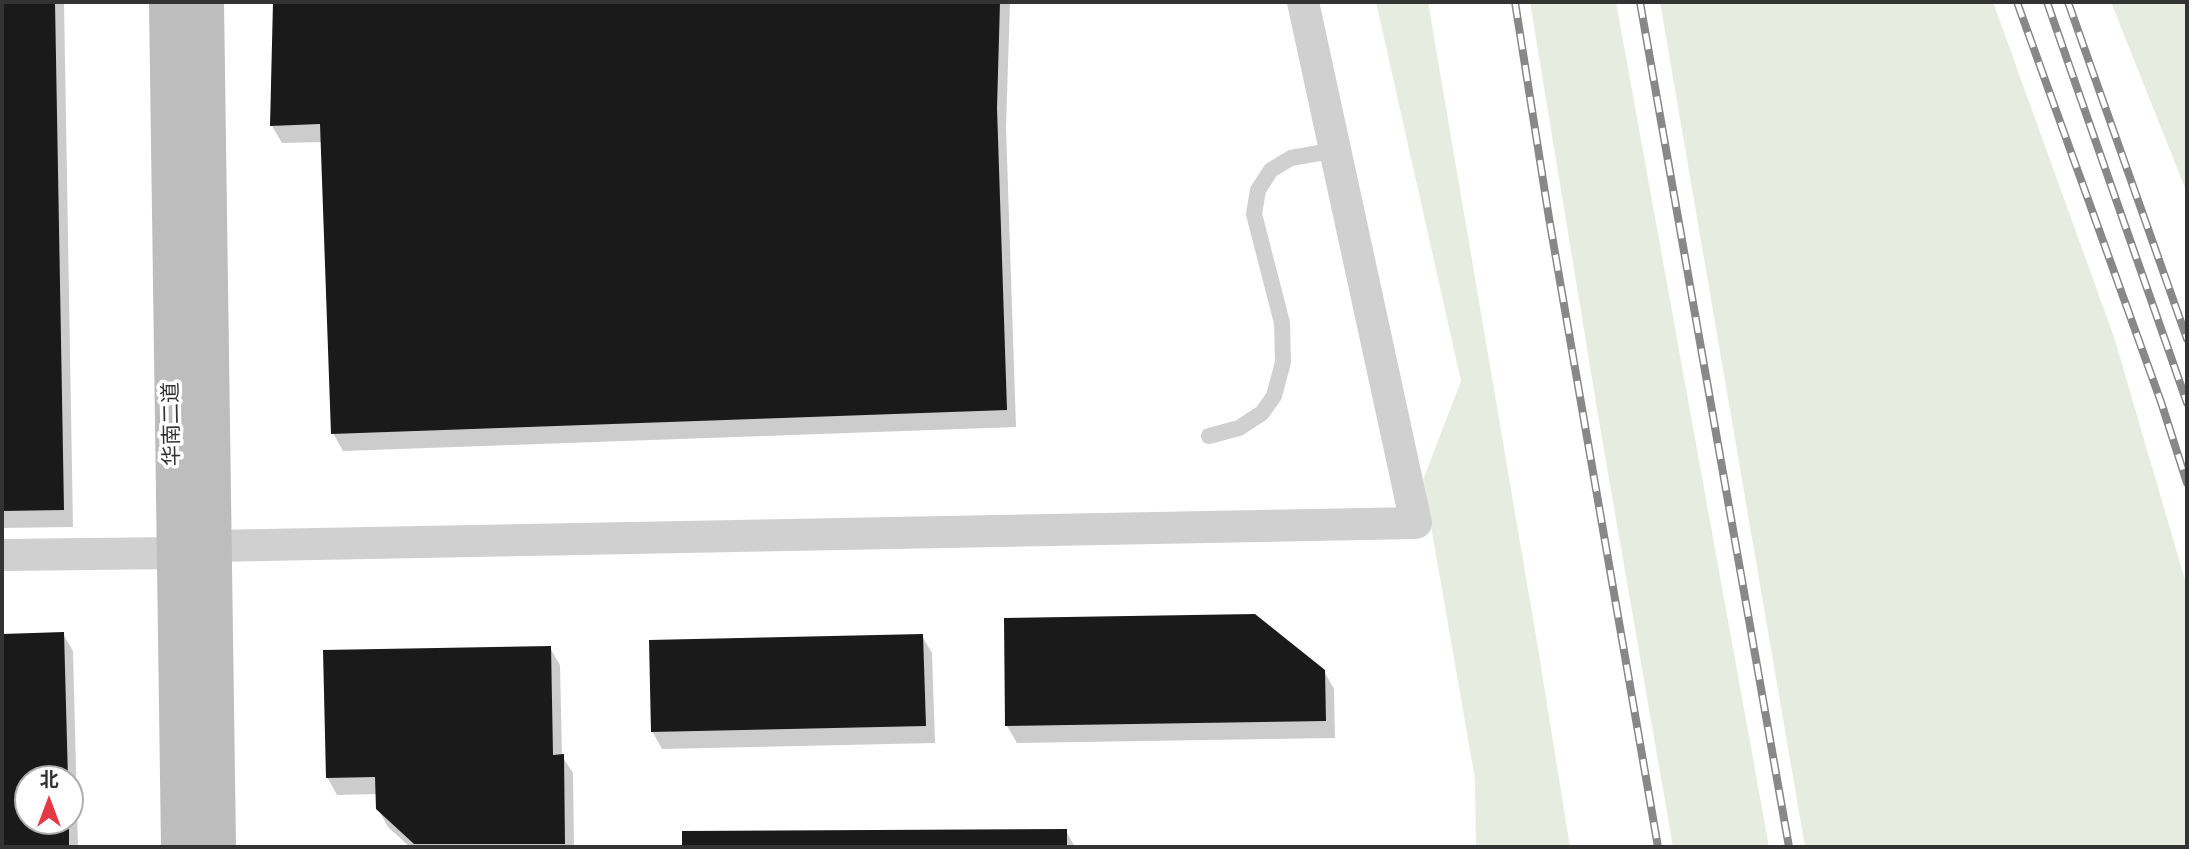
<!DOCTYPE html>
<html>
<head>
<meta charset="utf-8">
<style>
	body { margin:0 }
	#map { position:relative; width:2189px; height:849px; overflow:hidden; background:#fff; font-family:Overpass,"Noto Sans SC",sans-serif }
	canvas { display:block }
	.frame { position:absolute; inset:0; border:4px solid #333; pointer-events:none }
	.north { position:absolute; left:14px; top:765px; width:70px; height:70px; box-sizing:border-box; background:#fff; border:2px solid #adadad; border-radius:50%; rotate:0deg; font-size:19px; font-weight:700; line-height:28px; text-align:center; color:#333 }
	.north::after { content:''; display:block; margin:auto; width:24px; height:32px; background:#e63946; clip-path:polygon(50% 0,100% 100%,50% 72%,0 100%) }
</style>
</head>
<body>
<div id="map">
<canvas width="2189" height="849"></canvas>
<div class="frame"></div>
<div class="north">北</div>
</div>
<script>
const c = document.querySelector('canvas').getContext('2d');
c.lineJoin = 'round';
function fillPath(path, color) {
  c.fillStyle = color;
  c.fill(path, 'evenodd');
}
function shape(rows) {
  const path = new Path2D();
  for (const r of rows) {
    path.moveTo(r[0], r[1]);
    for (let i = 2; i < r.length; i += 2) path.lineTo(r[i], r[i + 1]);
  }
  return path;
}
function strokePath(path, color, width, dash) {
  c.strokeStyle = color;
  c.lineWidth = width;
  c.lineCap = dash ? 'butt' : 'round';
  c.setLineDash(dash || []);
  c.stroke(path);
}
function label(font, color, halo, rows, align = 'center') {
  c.font = font + ' Overpass,"Noto Sans SC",sans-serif';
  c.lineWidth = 7;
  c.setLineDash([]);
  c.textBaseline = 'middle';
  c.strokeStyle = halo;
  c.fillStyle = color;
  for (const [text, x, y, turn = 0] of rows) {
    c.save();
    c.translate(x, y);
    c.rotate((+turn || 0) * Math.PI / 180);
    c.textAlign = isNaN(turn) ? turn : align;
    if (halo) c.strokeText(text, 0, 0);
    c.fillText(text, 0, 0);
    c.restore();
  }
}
const green = shape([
	[1376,2,1428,2,1537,642,1570,847,1476,847,1475,779,1423,480,1461,381],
	[1530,2,1616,2,1769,847,1673,847,1600,427],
	[1660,2,1993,2,2115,340,2187,587,2187,847,1805,847],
	[2111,2,2187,2,2187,193]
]);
const shadow = shape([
	[2,2,64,2,73,527,2,528],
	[275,2,1010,2,1006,127,1016,427,343,451,333,433,323,142,282,143,272,126],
	[63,634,73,651,78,847,2,847,2,635],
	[28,779,70,779,70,821,28,821],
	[922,636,932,653,935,743,662,749,652,731],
	[550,648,560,665,562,756,573,773,574,847,410,847,388,827,378,809,377,794,337,795,327,777],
	[1324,671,1334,689,1335,738,1017,743,1007,726],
	[1066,831,1075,847,684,847,684,832]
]);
const building = shape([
	[2,2,55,2,64,510,2,511],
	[273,2,1000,2,997,108,1007,410,331,434,320,124,270,126],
	[1255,614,1325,670,1326,721,1005,726,1004,618],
	[64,632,68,779,28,779,28,821,69,821,69,847,2,847,2,634],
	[923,634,926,726,651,732,649,640],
	[551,646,553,755,564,754,565,844,414,844,376,809,375,777,326,778,323,650],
	[1067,829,1067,847,682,847,682,831]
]);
const lane = shape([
	[1209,436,1239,428,1262,413,1274,396,1283,362,1282,323,1254,214,1258,190,1271,170,1291,158,1336,150]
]);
const street = shape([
	[2,555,175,553,212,546,1416,523,1303,2]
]);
const secondary = shape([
	[168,2,180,847],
	[205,2,217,847]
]);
const rail = shape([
	[1515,2,1549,218,1658,847],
	[1640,2,1789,847],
	[2017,2,2161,402,2187,483],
	[2047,2,2187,403],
	[2068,2,2187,339]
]);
const streetNames = [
	["华南二道",174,424,-91]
];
fillPath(green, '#e6ecdf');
fillPath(shadow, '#0003');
fillPath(building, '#1a1a1a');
strokePath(lane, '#d0d0d0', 16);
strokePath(street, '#d0d0d0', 32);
strokePath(secondary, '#bdbdbd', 38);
strokePath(rail, '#888', 8);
strokePath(rail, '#fff', 5, [16]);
label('21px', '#333', '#fff', streetNames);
</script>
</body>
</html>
